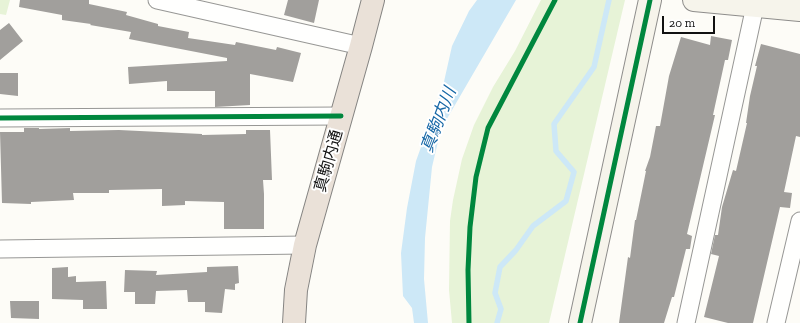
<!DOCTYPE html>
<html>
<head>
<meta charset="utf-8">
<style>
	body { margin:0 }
	#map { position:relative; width:800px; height:323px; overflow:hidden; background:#fdfcf7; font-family:"Zilla Slab",serif }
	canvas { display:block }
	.scale { position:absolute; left:662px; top:16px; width:53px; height:18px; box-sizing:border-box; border:2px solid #111; border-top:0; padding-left:5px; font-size:12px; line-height:14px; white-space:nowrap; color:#111; -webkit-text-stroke:3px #fff; paint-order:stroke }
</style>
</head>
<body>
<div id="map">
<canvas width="800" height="323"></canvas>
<div class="scale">20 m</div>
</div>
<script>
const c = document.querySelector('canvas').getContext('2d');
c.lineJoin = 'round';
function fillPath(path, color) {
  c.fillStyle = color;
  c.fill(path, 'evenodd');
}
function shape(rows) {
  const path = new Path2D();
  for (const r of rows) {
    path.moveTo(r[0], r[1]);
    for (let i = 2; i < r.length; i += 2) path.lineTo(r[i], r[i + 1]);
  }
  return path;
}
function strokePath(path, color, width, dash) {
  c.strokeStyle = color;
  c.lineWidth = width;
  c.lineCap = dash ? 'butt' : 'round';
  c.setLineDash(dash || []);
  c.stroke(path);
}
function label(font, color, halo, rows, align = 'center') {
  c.font = font + ' "Zilla Slab","Noto Sans JP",serif';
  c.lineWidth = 4;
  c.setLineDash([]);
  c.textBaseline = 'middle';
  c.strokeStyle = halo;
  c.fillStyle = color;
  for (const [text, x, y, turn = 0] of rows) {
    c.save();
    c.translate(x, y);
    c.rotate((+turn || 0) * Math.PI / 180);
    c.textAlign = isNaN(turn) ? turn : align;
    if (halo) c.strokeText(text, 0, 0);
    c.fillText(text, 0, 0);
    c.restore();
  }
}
const green = shape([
	[0,0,10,0,6,15,0,14],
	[541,0,625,0,549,323,452,323,449,290,450,221,453,200,462,159,474,125,493,87,515,51]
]);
const water = shape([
	[477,0,516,0,441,129,432,167,425,238,424,279,428,323,414,323,412,308,403,296,401,253,407,208,416,161,443,86,452,46,469,11]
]);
const stream = shape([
	[497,323,501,309,495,293,500,267,516,250,533,226,566,201,574,172,556,151,554,124,594,67,609,0]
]);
const building = shape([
	[20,0,89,0,89,4,127,12,126,15,158,24,158,26,189,32,188,38,235,45,236,42,276,50,277,47,301,53,293,82,250,74,250,105,215,107,215,91,167,91,167,81,129,84,128,67,227,61,227,58,129,39,131,32,90,25,91,24,62,20,62,15,19,7],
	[288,0,319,0,314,23,284,15],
	[9,23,23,41,0,60,0,30],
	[711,36,732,40,728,60,725,60,713,115,715,115,687,234,692,236,690,249,686,249,674,297,672,297,664,323,619,323,628,257,630,258,635,220,636,220,646,171,645,171,650,157,656,126,660,126,669,76,681,37,710,45],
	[761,44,800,54,800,137,796,136,784,192,792,193,790,208,780,207,753,323,728,323,704,317,719,256,711,254,715,235,718,235,722,207,733,170,736,171,747,123,746,123,750,96,757,66,755,66],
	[0,73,18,73,18,96,0,94],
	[24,128,39,128,39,129,70,128,70,131,119,130,202,134,202,135,246,134,246,130,270,130,272,180,263,180,264,194,264,229,224,229,224,202,185,201,185,205,162,206,162,189,109,190,109,193,73,193,74,200,31,202,31,204,2,203,0,132,24,132],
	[238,266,239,283,235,284,235,290,225,289,222,313,205,312,205,302,188,302,187,290,156,291,155,304,135,304,135,292,124,292,125,270,157,271,156,275,207,272,207,267],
	[68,267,68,277,76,276,76,282,106,281,107,309,83,309,83,300,52,299,52,268],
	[10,301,39,301,39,319,11,318]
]);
const street = shape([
	[157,0,361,46],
	[0,118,341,116],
	[0,249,305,245],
	[686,323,755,6],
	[776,323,800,221]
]);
const secondary = shape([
	[694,0,800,10],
	[580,323,650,0]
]);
const highway = shape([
	[294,323,296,290,305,245,361,46,373,0]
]);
const cycleway = shape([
	[0,118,341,116],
	[469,323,468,270,470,227,476,177,488,128,555,0],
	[580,323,650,0]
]);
const streetNames = [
	["真駒内通",329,161,-74]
];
const waterNames = [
	["真駒内川",439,120,-69]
];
fillPath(green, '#e7f3d7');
fillPath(water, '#cde8f7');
strokePath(stream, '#cde8f7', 5.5);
fillPath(building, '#a19f9c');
strokePath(street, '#979795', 19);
strokePath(secondary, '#8e8d8b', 24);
strokePath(highway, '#858482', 24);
strokePath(street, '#fffffe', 17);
strokePath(secondary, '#f6f4eb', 22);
strokePath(highway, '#eae1d8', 22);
strokePath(cycleway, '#00873e', 5);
label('16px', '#111', '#fff', streetNames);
label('italic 17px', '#1768a6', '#fff', waterNames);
</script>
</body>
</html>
